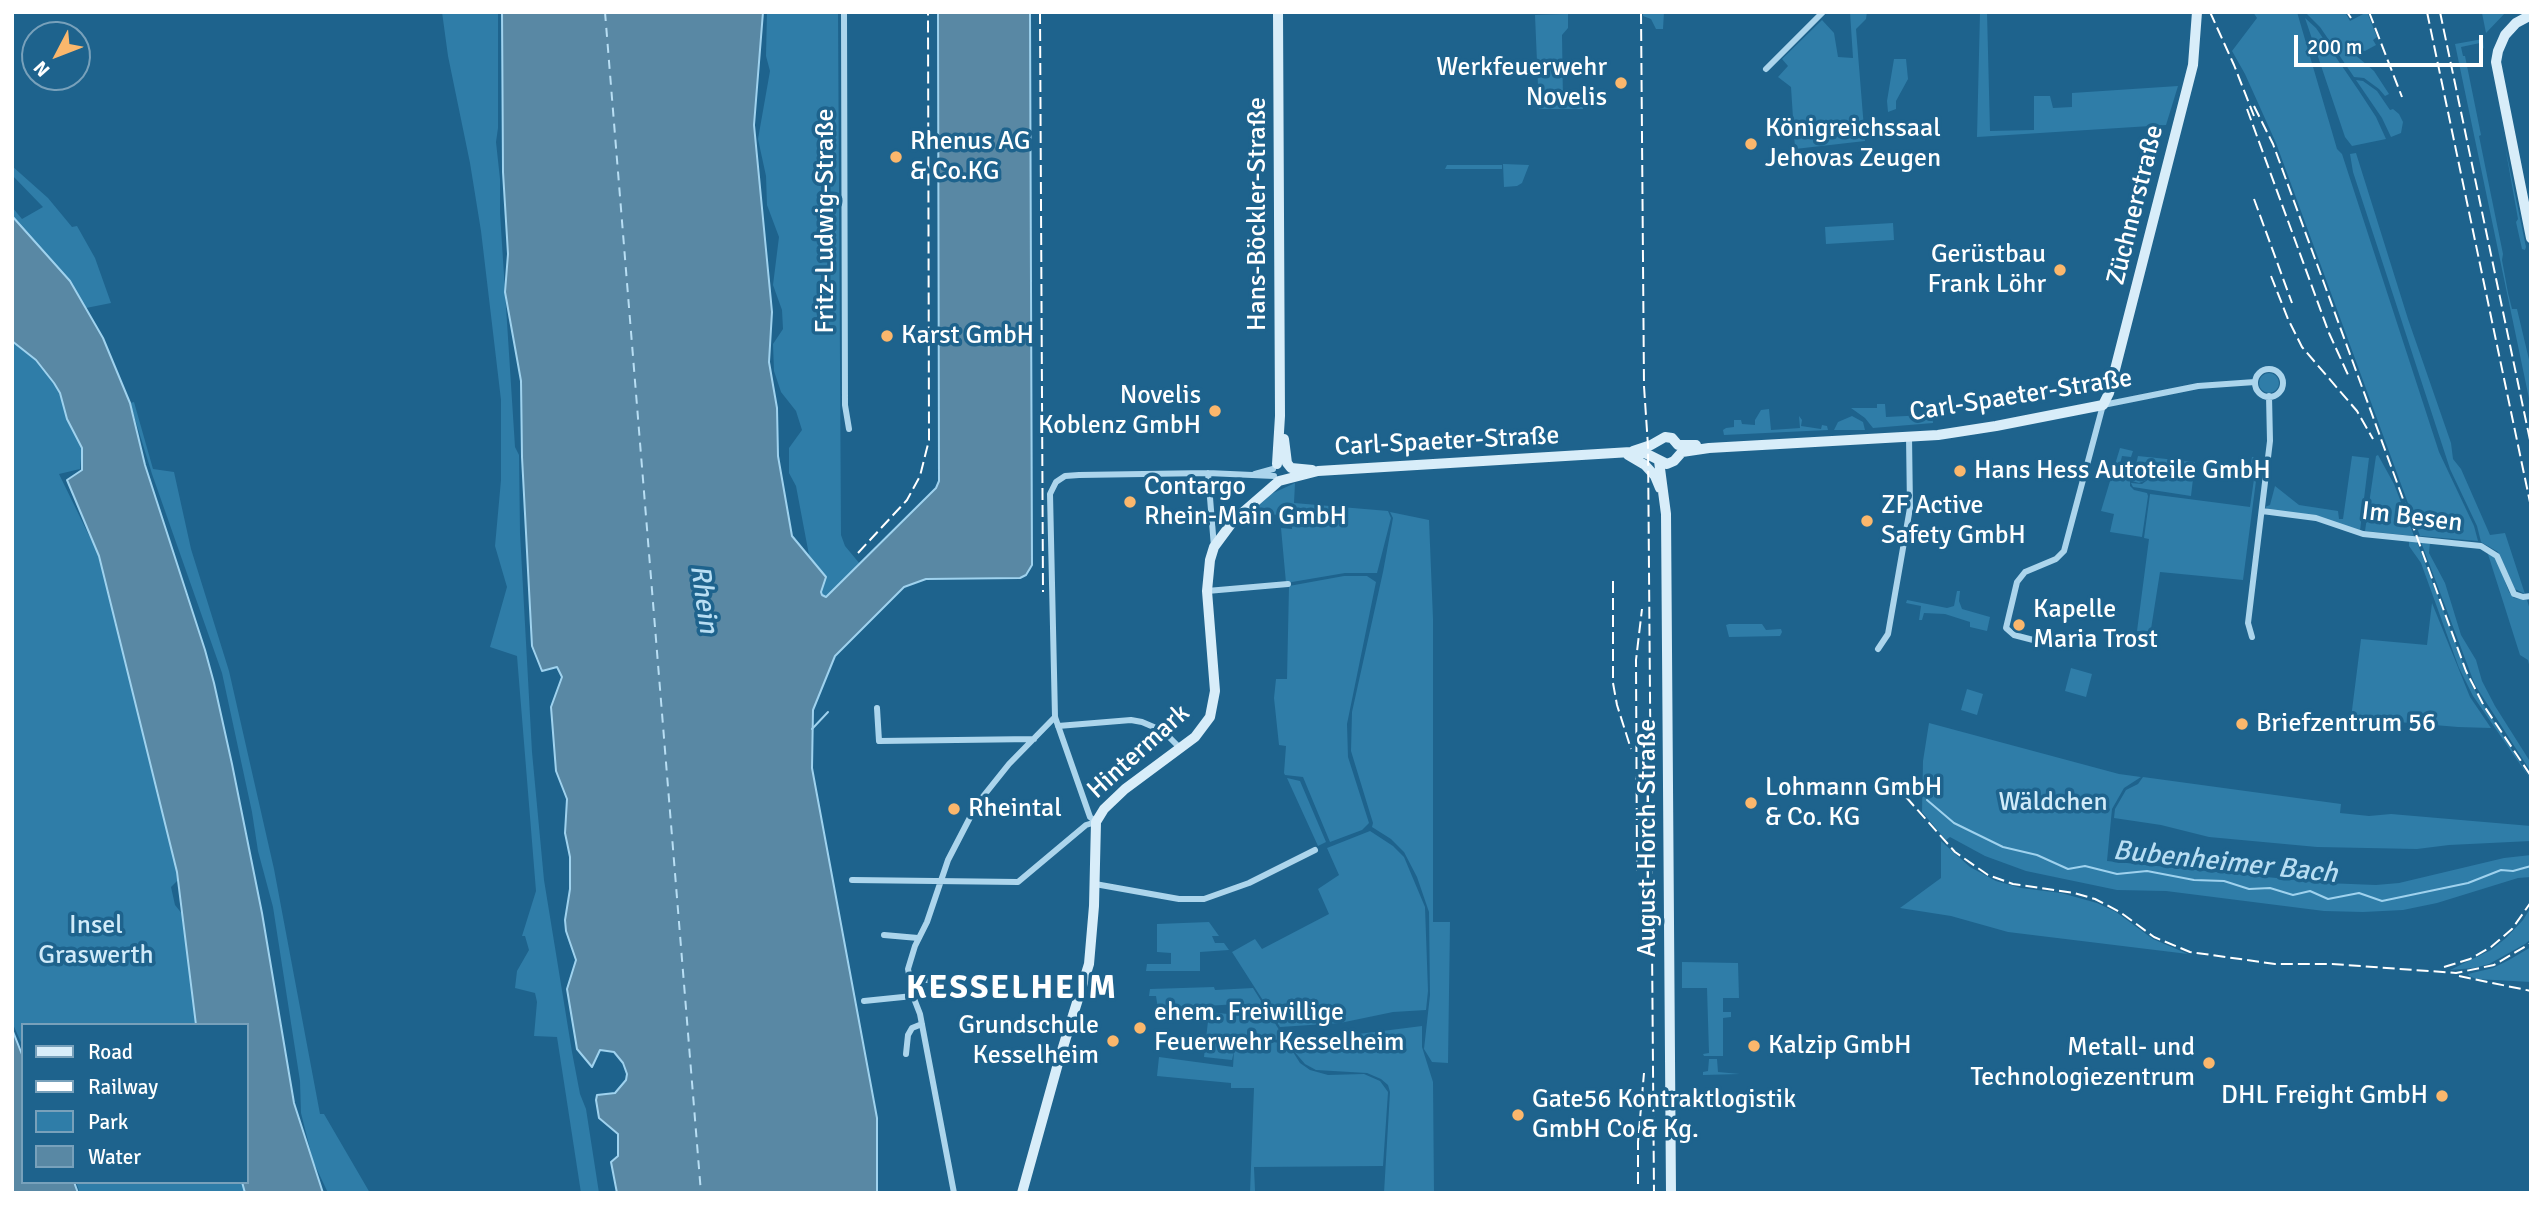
<!DOCTYPE html>
<html>
<head>
<meta charset="utf-8">
<style>
	body { margin:0 }
	#map { position:relative; width:2543px; height:1205px; overflow:hidden; background:#1e638d; font-family:Signika,sans-serif }
	canvas { display:block }
	.frame { position:absolute; inset:0; border:14px solid #fff; pointer-events:none }
	.legend { position:absolute; left:21px; top:1023px; width:228px; height:161px; box-sizing:border-box; background:#1e638d; border:2px solid #78a1bb; margin:0; padding:9px 12px; list-style:none; font-size:21px; color:#fff }
	.legend li { display:flex; align-items:center; gap:14px; height:35px }
	.legend b { width:35px; border:2px solid #78a1bb }
	.north { position:absolute; left:21px; top:21px; width:70px; height:70px; box-sizing:border-box; background:#1e638d; border:2px solid #78a1bb; border-radius:50%; rotate:228deg; font-size:19px; font-weight:700; line-height:28px; text-align:center; color:#fff }
	.north::after { content:''; display:block; margin:auto; width:24px; height:32px; background:#fbb76c; clip-path:polygon(50% 0,100% 100%,50% 72%,0 100%) }
	.scale { position:absolute; left:2294px; top:35px; width:189px; height:32px; box-sizing:border-box; border:4px solid #fff; border-top:0; padding-left:9px; font-size:21px; line-height:24px; white-space:nowrap; color:#fff; -webkit-text-stroke:5px #1e638d; paint-order:stroke }
</style>
</head>
<body>
<div id="map">
<canvas width="2543" height="1205"></canvas>
<div class="frame"></div>
<ul class="legend">
<li><b style="height:9px;background:#d8edf9"></b>Road</li>
<li><b style="height:9px;background:#fff"></b>Railway</li>
<li><b style="height:19px;background:#2f7da8"></b>Park</li>
<li><b style="height:19px;background:#5988a4"></b>Water</li>
</ul>
<div class="north">N</div>
<div class="scale">200 m</div>
</div>
<script>
const c = document.querySelector('canvas').getContext('2d');
c.lineJoin = 'round';
function fillPath(path, color) {
  c.fillStyle = color;
  c.fill(path, 'evenodd');
}
function shape(rows) {
  const path = new Path2D();
  for (const r of rows) {
    if (r.length === 3) {
      path.moveTo(r[0] + r[2], r[1]);
      path.arc(r[0], r[1], r[2], 0, 2 * Math.PI);
      continue;
    }
    path.moveTo(r[0], r[1]);
    for (let i = 2; i < r.length; i += 2) path.lineTo(r[i], r[i + 1]);
  }
  return path;
}
function strokePath(path, color, width, dash) {
  c.strokeStyle = color;
  c.lineWidth = width;
  c.lineCap = dash ? 'butt' : 'round';
  c.setLineDash(dash || []);
  c.stroke(path);
}
function label(font, color, halo, rows, align = 'center') {
  c.font = font + ' Signika,sans-serif';
  c.lineWidth = 7;
  c.setLineDash([]);
  c.textBaseline = 'middle';
  c.strokeStyle = halo;
  c.fillStyle = color;
  for (const [text, x, y, turn = 0] of rows) {
    c.save();
    c.translate(x, y);
    c.rotate((+turn || 0) * Math.PI / 180);
    c.textAlign = isNaN(turn) ? turn : align;
    if (halo) c.strokeText(text, 0, 0);
    c.fillText(text, 0, 0);
    c.restore();
  }
}
const green = shape([
	[442,12,498,12,498,128,496,142,500,179,500,213,515,447,519,455,520,533,532,752,544,880,572,1052,580,1094,586,1109,599,1193,581,1193,557,1037,534,1036,537,1002,535,993,515,988,517,971,529,950,525,936,522,936,536,891,517,656,490,647,507,587,495,546,501,480,501,400,481,231,470,163,448,56],
	[767,12,838,12,841,535,845,546,860,564,827,597,822,595,821,592,826,577,809,555,796,486,789,473,789,448,802,430,796,411,781,392,774,371,773,344,783,329,782,310,773,285,779,237,767,205,766,176,758,139,770,71,766,56],
	[1643,12,1664,12,1663,29,1656,29,1651,19,1643,16],
	[1850,12,1867,12,1866,19,1856,29,1865,141,1795,149,1791,87,1778,77,1788,66,1782,59,1822,20,1834,33,1838,57,1853,58],
	[1980,12,1987,12,1990,131,2034,130,2034,96,2050,96,2053,108,2072,107,2072,93,2178,86,2166,125,1977,137],
	[2253,12,2297,12,2337,149,2342,154,2439,452,2474,526,2478,541,2420,536,2276,143,2245,74,2232,51,2257,18],
	[2305,12,2345,12,2350,21,2367,12,2377,37,2373,40,2376,45,2365,51,2356,50,2353,53,2374,71,2389,94,2385,96,2379,89,2364,78,2354,77,2320,27],
	[2498,12,2498,14,2506,12,2486,33,2482,13],
	[1568,14,1568,28,1562,35,1563,102,1568,99,1568,101,1573,101,1573,106,1583,106,1583,109,1539,109,1535,15],
	[2305,18,2316,28,2359,91,2376,117,2386,139,2352,146,2345,137],
	[2483,39,2484,49,2480,43,2461,47,2463,56,2465,56,2481,135,2479,136,2503,254,2502,260,2508,293,2512,309,2517,309,2531,368,2531,388,2529,389,2531,408,2455,44],
	[1894,59,1906,59,1908,79,1896,101,1896,109,1888,112,1887,101],
	[2356,80,2363,81,2377,91,2390,110,2393,109,2399,114,2403,122,2401,133,2391,137,2382,118],
	[2505,146,2526,247,2525,250,2522,249,2516,222,2518,219],
	[2356,153,2408,319,2451,443,2453,459,2461,469,2490,535,2505,533,2525,594,2515,589,2498,552,2481,542,2477,526,2450,469,2353,172,2350,154],
	[1503,164,1529,165,1522,183,1517,186,1504,187],
	[1447,165,1502,165,1502,169,1445,169],
	[12,166,48,198,72,227,77,226,95,258,111,303,86,308,70,281,12,216,12,207,22,219,43,207,12,175],
	[1893,223,1894,240,1826,244,1825,227],
	[12,336,62,384,67,419,82,448,80,469,59,474,99,556,180,878,171,887,175,905,183,915,196,1025,23,1025,23,1047,12,1022],
	[2269,383,10],
	[134,402,153,469,174,472,191,549,229,671,274,869,320,1114,324,1114,370,1193,328,1193,313,1161,301,1113,300,1081,273,907,258,851,252,812,222,673,152,474,130,403],
	[1877,404,1885,404,1886,417,1926,415,1926,411,1932,411,1933,423,1873,428,1865,418,1851,408,1877,408],
	[1769,409,1771,430,1800,428,1799,416,1802,420,1801,426,1821,429,1822,425,1827,426,1828,430,1724,435,1723,430,1726,428,1734,427,1734,420,1741,420,1742,424,1755,425,1755,420,1761,410],
	[1852,416,1863,422,1865,430,1834,430,1838,422],
	[2120,448,2133,451,2131,457,2122,456,2120,465,2123,469,2130,472,2130,486,2134,490,2147,493,2148,496,2142,537,2110,532,2114,514,2101,511],
	[2378,455,2394,484,2414,536,2365,531,2376,456],
	[2138,456,2195,462,2191,496,2133,487,2131,483,2142,484,2149,479,2141,468,2137,477,2142,480,2145,477,2146,480,2139,483,2132,481],
	[2352,456,2369,458,2360,531,2269,510,2265,507,2270,505,2275,486,2299,505,2338,511,2339,519,2343,519],
	[2252,457,2259,458,2243,580,2160,572,2151,629,2152,633,2137,631,2149,539,2144,538,2150,494,2250,507,2256,465,2251,464],
	[1295,483,1294,503,1388,511,1391,518,1377,573,1345,573,1286,583,1281,528,1292,529,1291,515,1244,514,1271,494],
	[1390,512,1429,520,1433,619,1433,922,1450,922,1448,1063,1432,1062,1424,1049,1430,995,1429,912,1417,877,1404,852,1391,839,1372,827,1373,823,1351,751,1352,712,1383,572,1393,518],
	[2409,541,2417,542,2472,686,2531,780,2473,696,2459,668,2421,563,2409,546],
	[2421,542,2430,543,2429,553,2445,583,2461,635,2476,660,2482,681,2495,706,2531,763,2531,772,2475,685],
	[2487,551,2497,560,2509,592,2514,598,2527,600,2531,613,2531,674,2528,660,2520,655],
	[1344,576,1367,576,1376,582,1347,724,1348,757,1369,823,1362,830,1330,842,1303,777,1285,775,1284,773,1286,746,1279,745,1274,698,1276,679,1287,679,1289,586],
	[1957,591,1960,591,1959,601,1962,609,1990,617,1987,631,1970,627,1970,622,1945,614,1924,613,1922,620,1919,620,1921,606,1906,603,1907,600,1947,608,1954,606],
	[2432,603,2470,697,2491,728,2458,727,2351,718,2361,639,2427,645],
	[1729,624,1762,624,1766,630,1781,629,1782,632,1780,636,1729,637,1726,625],
	[2071,668,2092,674,2086,697,2065,691],
	[1967,689,1983,694,1977,715,1961,710],
	[1929,723,2119,774,2141,777,2124,788,2112,809,2107,861,2326,883,2376,885,2399,883,2504,858,2531,855,2531,877,2518,878,2437,903,2403,910,2363,912,2324,911,2166,891,2117,890,2026,871,1985,856,1950,837,1946,840,1922,812,1923,761],
	[2143,777,2341,804,2340,813,2369,816,2391,814,2531,826,2531,841,2449,845,2417,849,2317,847,2209,837,2161,825,2114,818,2115,809,2126,790,2138,784],
	[1287,778,1300,781,1326,842,1318,846],
	[1370,831,1393,846,1404,857,1425,907,1428,991,1426,1010,1393,1012,1340,1023,1280,1027,1232,952,1255,939,1262,949,1329,914,1318,889,1339,875,1327,848],
	[1941,841,1970,867,1996,881,2021,888,2061,893,2097,903,2116,912,2153,939,2188,954,2008,932,1951,916,1900,908,1941,878],
	[2531,907,2531,939,2525,944,2489,964,2474,968,2450,970,2491,950,2506,938,2523,920],
	[1209,922,1219,936,1212,936,1215,943,1224,943,1229,950,1200,952,1200,971,1146,971,1147,964,1171,964,1171,953,1157,952,1157,924],
	[2531,947,2531,982,2476,979,2469,976,2468,974,2493,968,2509,960],
	[1682,962,1738,963,1739,998,1723,998,1723,1012,1731,1012,1731,1017,1723,1018,1723,1056,1704,1056,1703,1054,1709,1053,1707,988,1682,988],
	[1214,987,1215,990,1253,988,1286,1041,1235,1034,1235,1037,1288,1044,1300,1063,1310,1070,1328,1075,1364,1074,1380,1081,1388,1092,1383,1166,1254,1167,1255,1191,1382,1193,1250,1193,1254,1088,1231,1088,1231,1083,1157,1076,1159,1057,1233,1067,1234,1051,1232,1060,1204,1057,1209,1012,1237,1015,1238,1004,1158,1009,1156,996,1149,996,1150,989],
	[1422,1026,1422,1047,1433,1082,1434,1193,1384,1193,1390,1092,1388,1085,1381,1079,1367,1073,1316,1070,1305,1064,1293,1050,1299,1048,1303,1041],
	[986,1050,1013,1054,1011,1065,984,1060],
	[1709,1059,1717,1059,1718,1072,1740,1074,1703,1075,1703,1072,1708,1071],
	[76,1182,242,1182,245,1193,80,1193]
]);
const water = shape([
	[502,12,763,12,754,125,772,312,769,362,777,408,778,456,792,536,826,577,821,592,822,595,826,597,936,488,939,481,938,12,1030,12,1032,565,1026,575,1020,578,926,579,904,587,835,656,813,710,812,768,877,1118,877,1193,617,1193,611,1162,618,1156,618,1134,599,1118,596,1100,597,1095,615,1093,626,1080,627,1074,623,1063,614,1052,600,1050,592,1067,577,1049,567,989,576,960,566,931,565,920,570,889,570,857,565,833,567,799,556,771,551,707,562,677,557,667,542,671,532,646,522,457,521,381,505,292,508,254,503,172,502,12],
	[12,216,70,281,103,338,130,403,145,465,205,650,214,683,232,764,262,913,294,1103,323,1193,245,1193,242,1182,247,1182,247,1025,196,1025,177,872,99,556,67,480,82,470,82,448,67,419,60,393,54,383,36,360,12,341,12,216],
	[12,1029,23,1057,23,1182,74,1182,78,1193,12,1193,12,1029]
]);
const stream = shape([
	[812,729,828,712],
	[1927,800,1954,823,2003,847,2037,855,2068,869,2085,866,2117,874,2147,871,2194,880,2224,881,2249,889,2270,888,2293,895,2310,891,2328,899,2359,893,2382,901,2468,883,2501,870,2513,871,2531,866]
]);
const ferry = shape([
	[605,12,701,1193]
]);
const street = shape([
	[844,12,845,405,849,429],
	[1766,69,1823,12],
	[2269,383,14],
	[1208,473,1214,547],
	[1255,474,1273,469],
	[2262,511,2316,518,2363,534,2481,546,2497,556,2514,594,2523,597,2531,596],
	[1207,591,1288,584],
	[2252,637,2248,623,2270,441,2269,396],
	[2041,642,2014,635,2006,628,2017,582,2025,572,2056,559,2064,551,2103,405,2198,386,2255,382],
	[1878,649,1888,634,1910,508,1909,436],
	[877,708,879,741,1034,739],
	[1058,726,1131,720,1142,722,1163,731,1180,748],
	[852,880,1018,882,1086,825,1096,822,1090,817,1055,717,1050,494,1056,482,1065,476,1079,475,1208,473,1274,476],
	[1095,884,1179,899,1204,899,1249,883,1315,850],
	[884,935,918,938],
	[909,979,927,980],
	[864,1001,913,996],
	[906,1054,908,1035,912,1028,922,1024],
	[954,1193,920,1014,913,996,908,969,915,946,927,922,948,860,977,804,1009,764,1055,717]
]);
const secondary = shape([
	[2531,15,2516,23,2505,35,2498,51,2496,62,2531,238],
	[1284,439,1287,463],
	[1633,451,1651,445,1665,437,1672,438,1678,445,1696,445],
	[1628,455,1645,465,1655,476,1660,488],
	[1659,461,1666,514,1671,1193],
	[1287,463,1291,468,1312,470],
	[1277,464,1280,416,1278,12],
	[1279,481,1318,471,1631,452,1645,453,1667,464,1674,461,1682,452,1709,448,1938,435,1996,426,2103,405,2109,393,2193,65,2197,12],
	[1022,1193,1059,1060,1089,964,1094,906,1096,822,1104,809,1125,789,1195,737,1210,717,1215,691,1207,591,1210,560,1214,547,1234,520,1279,481]
]);
const rail = shape([
	[1040,12,1043,592],
	[1641,12,1644,386,1648,446,1654,1193],
	[2210,12,2234,65,2254,116],
	[2347,12,2351,18],
	[2369,12,2402,97],
	[2427,12,2531,507],
	[2440,12,2531,445],
	[2254,106,2273,144,2466,671,2484,706,2531,776],
	[2247,109,2329,333,2349,377],
	[2254,199,2292,303],
	[2271,276,2288,319,2302,347,2357,411,2373,439],
	[858,553,907,500,920,476,929,440,928,12],
	[1613,581,1613,683,1617,705,1631,749],
	[1906,797,1955,852,1988,875,2013,884,2074,893,2095,899,2120,912,2154,937,2190,952,2275,964,2332,964,2456,973,2494,965,2531,943],
	[1637,871,1636,660,1642,609],
	[2444,967,2470,959,2491,947,2512,929,2531,902],
	[2459,976,2531,991],
	[1638,1184,1638,1142,1644,1073]
]);
const markers = [
	[1621,83,7,"#fbb76c"],
	[1751,144,7,"#fbb76c"],
	[896,157,7,"#fbb76c"],
	[2060,270,7,"#fbb76c"],
	[887,336,7,"#fbb76c"],
	[1215,411,7,"#fbb76c"],
	[1960,471,7,"#fbb76c"],
	[1130,502,7,"#fbb76c"],
	[1867,521,7,"#fbb76c"],
	[2019,625,7,"#fbb76c"],
	[2242,724,7,"#fbb76c"],
	[1751,803,7,"#fbb76c"],
	[954,809,7,"#fbb76c"],
	[1140,1028,7,"#fbb76c"],
	[1113,1041,7,"#fbb76c"],
	[1754,1046,7,"#fbb76c"],
	[2209,1063,7,"#fbb76c"],
	[2442,1096,7,"#fbb76c"],
	[1518,1115,7,"#fbb76c"]
];
const poiNames = [
	["Werkfeuerwehr",1607,68,"right"],
	["Novelis",1607,98,"right"],
	["Königreichssaal",1765,129],
	["Jehovas Zeugen",1765,159],
	["Rhenus AG",910,142],
	["& Co.KG",910,172],
	["Gerüstbau",2046,255,"right"],
	["Frank Löhr",2046,285,"right"],
	["Karst GmbH",901,336],
	["Novelis",1201,396,"right"],
	["Koblenz GmbH",1201,426,"right"],
	["Hans Hess Autoteile GmbH",1974,471],
	["Contargo",1144,487],
	["Rhein-Main GmbH",1144,517],
	["ZF Active",1881,506],
	["Safety GmbH",1881,536],
	["Kapelle",2033,610],
	["Maria Trost",2033,640],
	["Briefzentrum 56",2256,724],
	["Lohmann GmbH",1765,788],
	["& Co. KG",1765,818],
	["Rheintal",968,809],
	["ehem. Freiwillige",1154,1013],
	["Feuerwehr Kesselheim",1154,1043],
	["Grundschule",1099,1026,"right"],
	["Kesselheim",1099,1056,"right"],
	["Kalzip GmbH",1768,1046],
	["Metall- und",2195,1048,"right"],
	["Technologiezentrum",2195,1078,"right"],
	["DHL Freight GmbH",2428,1096,"right"],
	["Gate56 Kontraktlogistik",1532,1100],
	["GmbH Co & Kg.",1532,1130]
];
const streetNames = [
	["Züchnerstraße",2136,205,-76],
	["Hans-Böckler-Straße",1258,214,-90],
	["Fritz-Ludwig-Straße",826,221,-90],
	["Carl-Spaeter-Straße",2021,396,-9],
	["Carl-Spaeter-Straße",1447,442,-3],
	["Im Besen",2412,518,7],
	["Hintermark",1139,752,-42],
	["August-Horch-Straße",1648,838,-90]
];
const parkNames = [
	["Wäldchen",2053,803],
	["Insel",96,926],
	["Graswerth",96,956]
];
const waterNames = [
	["Rhein",703,599,82],
	["Bubenheimer Bach",2225,863,6]
];
const districtNames = [
	["KESSELHEIM",1012,989]
];
fillPath(green, '#2f7da8');
fillPath(water, '#5988a4');
strokePath(water, '#9fd2ee', 2);
strokePath(stream, '#9fd2ee', 2);
strokePath(ferry, '#b8def3', 2, [9, 7]);
strokePath(street, '#acd5ec', 6);
strokePath(secondary, '#d8edf9', 10);
strokePath(rail, '#fff', 2, [12, 5]);
for (const [x, y, r, color] of markers) {
  const dot = new Path2D();
  dot.arc(x, y, r, 0, 2 * Math.PI);
  c.fillStyle = color;
  c.fill(dot);
  strokePath(dot, '#1e638d', 2.5);
}
label('26px', '#fff', '#1e638d', poiNames, 'left');
label('26px', '#fff', '#1e638d', streetNames);
label('26px', '#d1ebf9', '#1e638d', parkNames);
label('italic 28px', '#b8def3', '#1e638d', waterNames);
c.letterSpacing = '2px';
label('bold 33px', '#fff', '#1e638d', districtNames);
c.letterSpacing = '0px';
</script>
</body>
</html>
